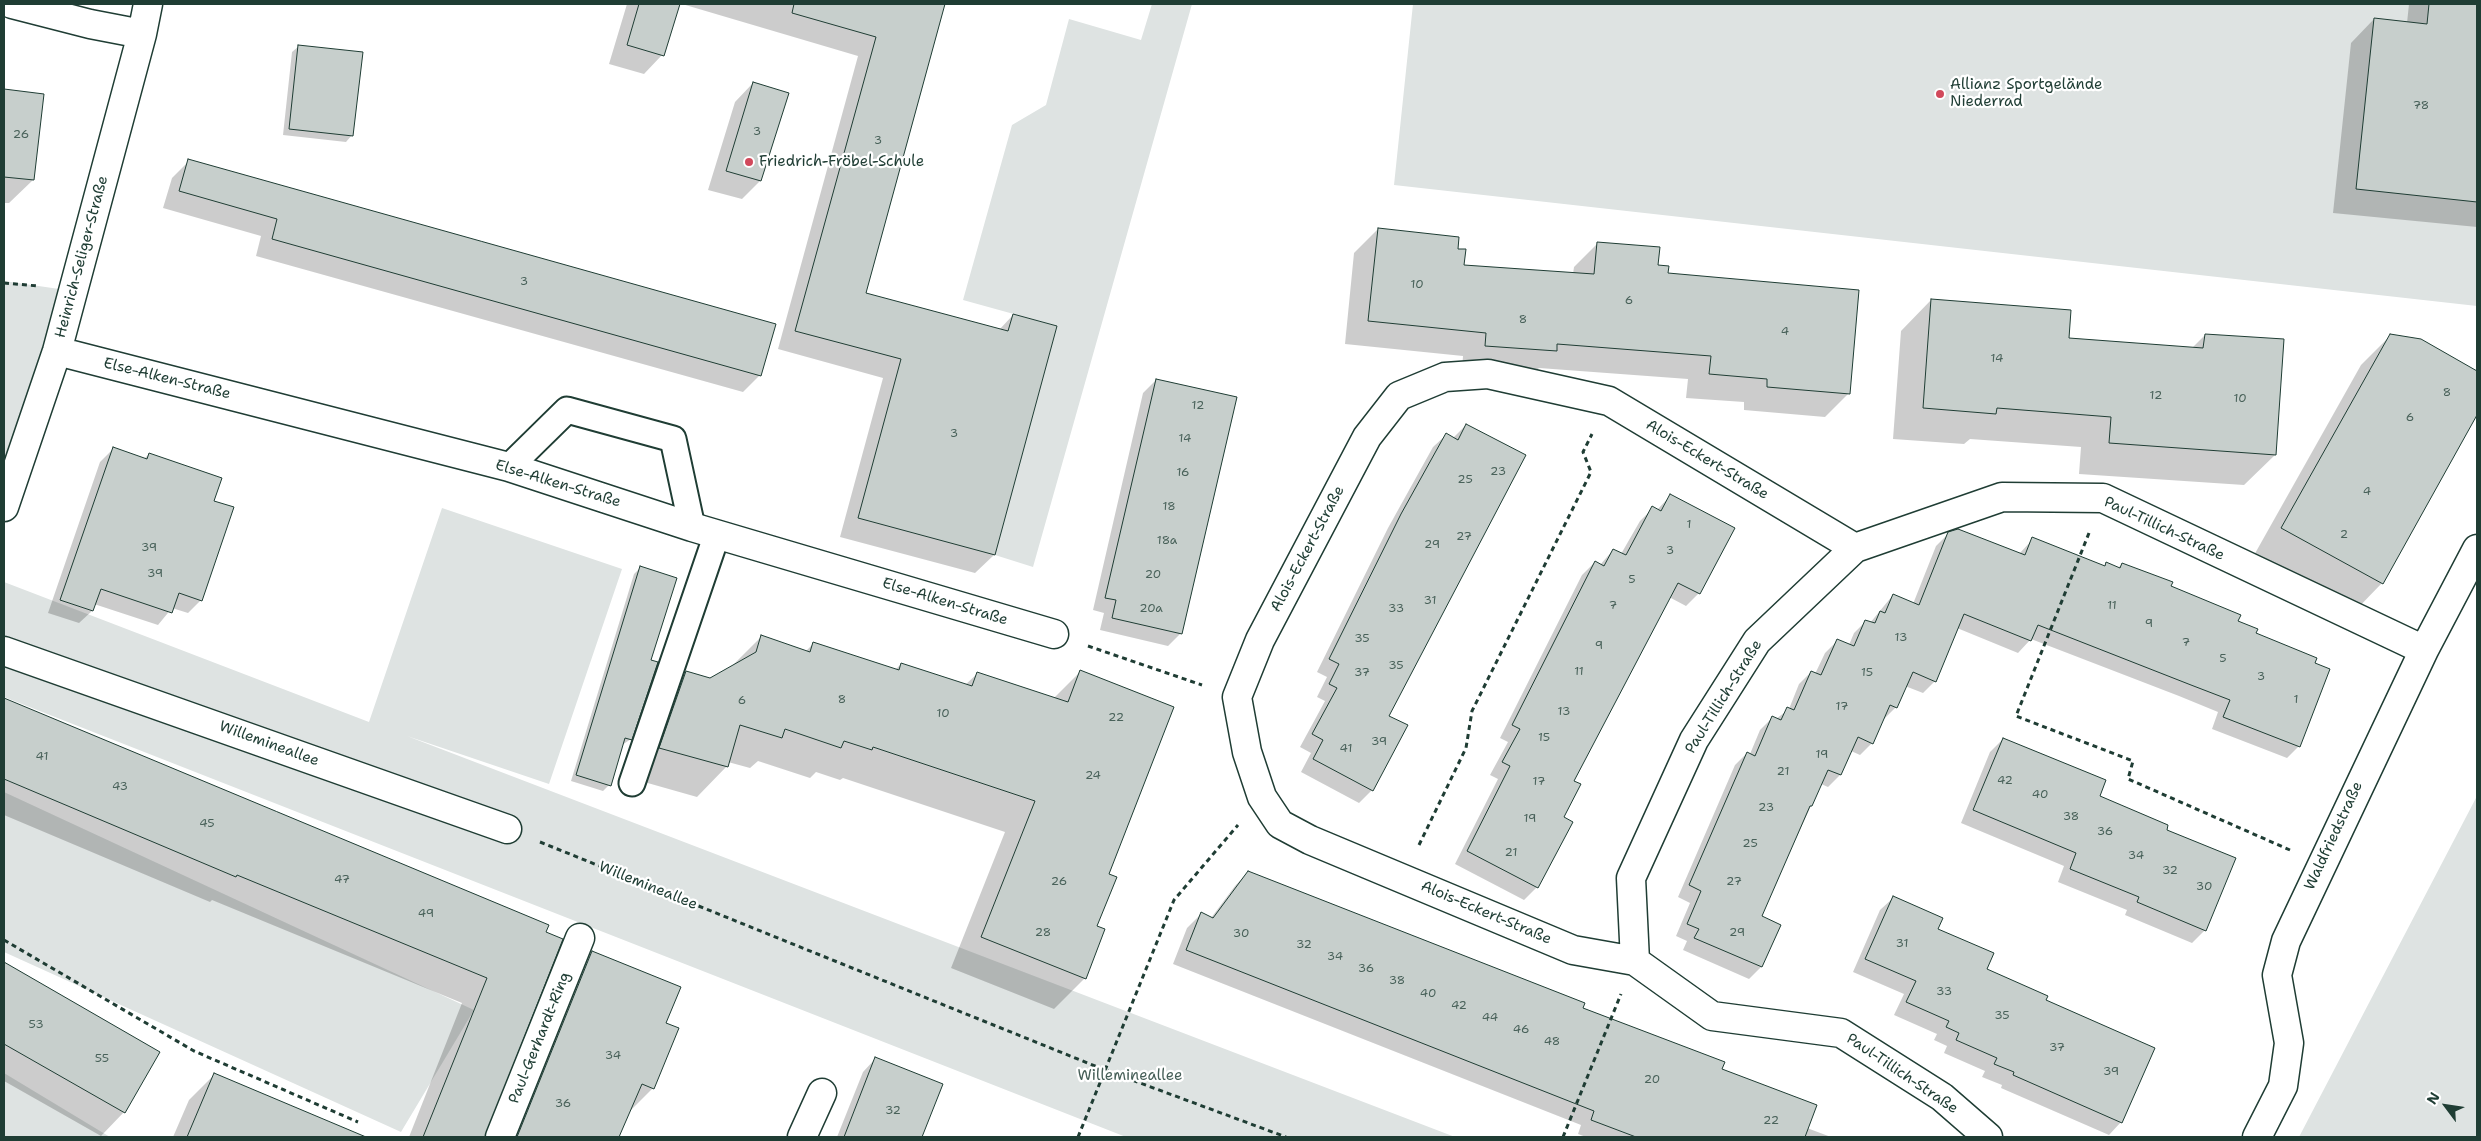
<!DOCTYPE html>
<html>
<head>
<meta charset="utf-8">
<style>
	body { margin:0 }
	#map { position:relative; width:2481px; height:1141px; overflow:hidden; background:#fff; font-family:"Shantell Sans",sans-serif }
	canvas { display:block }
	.frame { position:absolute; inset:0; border:5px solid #1f3d34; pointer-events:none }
	.north { position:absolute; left:2421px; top:1081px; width:50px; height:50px; -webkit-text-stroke:4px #fff; paint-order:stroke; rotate:301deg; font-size:14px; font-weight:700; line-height:20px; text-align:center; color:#1f3d34 }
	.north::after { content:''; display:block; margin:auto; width:18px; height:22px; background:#1f3d34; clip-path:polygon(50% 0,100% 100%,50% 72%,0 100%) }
</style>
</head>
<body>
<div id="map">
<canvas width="2481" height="1141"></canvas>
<div class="frame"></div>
<div class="north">N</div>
</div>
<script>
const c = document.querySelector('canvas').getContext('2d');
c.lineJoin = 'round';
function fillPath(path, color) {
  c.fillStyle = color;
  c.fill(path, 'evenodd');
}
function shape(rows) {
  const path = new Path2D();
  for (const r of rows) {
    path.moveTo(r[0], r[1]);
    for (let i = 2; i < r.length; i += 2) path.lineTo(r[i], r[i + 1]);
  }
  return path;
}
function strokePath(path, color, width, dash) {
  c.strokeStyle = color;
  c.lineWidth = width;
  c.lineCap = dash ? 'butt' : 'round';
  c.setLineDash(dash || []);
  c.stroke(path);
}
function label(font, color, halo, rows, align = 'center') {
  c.font = font + ' "Shantell Sans",sans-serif';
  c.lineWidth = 4.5;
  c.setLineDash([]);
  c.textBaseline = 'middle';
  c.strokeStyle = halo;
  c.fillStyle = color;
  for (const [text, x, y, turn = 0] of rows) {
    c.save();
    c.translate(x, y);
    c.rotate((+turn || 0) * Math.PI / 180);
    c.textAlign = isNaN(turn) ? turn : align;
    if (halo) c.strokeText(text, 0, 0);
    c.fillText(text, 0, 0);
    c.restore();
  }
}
const green = shape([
	[1152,4,1192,4,1033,567,995,555,1057,326,963,300,1012,125,1046,105,1069,19,1141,40],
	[1413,4,2477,4,2477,306,1394,185],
	[4,281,73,291,4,503],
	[442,508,622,569,549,784,407,736,1455,1137,1126,1137,4,697,4,582,369,722],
	[4,792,474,1010,401,1132,4,952],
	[2477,796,2477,1137,2299,1137],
	[4,1073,110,1137,4,1137]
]);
const shadow = shape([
	[627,4,678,4,662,55,644,74,609,64],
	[682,4,944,4,865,294,999,330,1013,315,1056,327,994,555,975,573,840,537,883,378,778,349,858,56],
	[2409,4,2477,4,2477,227,2333,213,2351,43,2374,19,2407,23],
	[299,46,352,135,346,142,283,135,292,52],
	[753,83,760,181,742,199,708,190,735,102],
	[4,90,43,95,33,180,9,203,4,203],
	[189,161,760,375,743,392,256,256,261,236,163,208,172,178],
	[1378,229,1457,250,1463,266,1573,274,1574,267,1598,243,1657,266,1849,393,1825,417,1744,410,1744,402,1686,398,1688,379,1539,368,1532,374,1462,369,1463,356,1345,344,1354,253],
	[1931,300,2068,339,2192,348,2205,335,2275,455,2244,485,2079,474,2081,447,1970,439,1964,444,1893,439,1901,331],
	[2391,335,2420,340,2477,372,2477,413,2382,583,2353,613,2253,557,2361,365],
	[1156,380,1181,633,1168,646,1100,630,1104,613,1093,610,1143,393],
	[1466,425,1388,717,1372,790,1359,803,1301,772,1311,753,1300,747,1325,701,1317,697,1327,677,1317,672,1388,528,1433,447,1446,435,1453,438],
	[113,449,144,459,149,454,213,501,201,600,188,613,172,608,158,625,94,604,92,611,79,623,48,613,100,462],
	[1670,496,1699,593,1686,606,1669,597,1573,781,1562,818,1537,887,1524,900,1455,864,1498,779,1490,775,1508,742,1500,738,1582,575,1595,562,1600,565,1613,550,1621,554,1640,521,1653,508,1657,510],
	[1949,533,2019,554,2033,539,2104,567,2107,564,2118,568,2122,564,2237,622,2254,634,2299,746,2287,758,2212,729,2218,712,2179,696,2031,639,2018,653,1957,628,1935,681,1923,693,1905,686,1896,707,1884,719,1872,743,1860,755,1851,751,1840,775,1828,787,1821,784,1760,917,1779,925,1761,967,1749,979,1683,950,1687,941,1676,936,1690,903,1678,897,1735,765,1747,753,1750,754,1760,730,1772,718,1776,719,1789,709,1799,684,1811,672,1815,674,1825,653,1837,641,1849,645,1854,633,1866,621,1870,623,1893,595,1913,604,1936,546],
	[640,568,650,661,631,739,622,745,609,785,603,791,571,781,634,574],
	[761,637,805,652,814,643,895,670,901,664,965,685,978,673,1053,699,1080,672,1108,874,1085,978,1054,1009,951,968,1005,832,843,778,840,780,816,772,810,778,758,761,750,768,728,762,727,766,697,797,630,778,655,703,686,672,710,679,731,667],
	[4,699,547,926,484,1137,409,1137,462,1003,212,900,210,902,4,815],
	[2003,739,2098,797,2166,830,2205,930,2192,943,2125,915,2127,910,2058,882,2064,866,1961,823,1990,752],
	[1248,872,1582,1008,1721,1070,1807,1128,1831,1137,1586,1137,1578,1134,1581,1125,1173,964,1187,928,1201,914,1211,918,1235,886],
	[1893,898,1985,969,2045,1000,2121,1122,2109,1135,2001,1088,2002,1085,1982,1077,1985,1071,1944,1053,1947,1046,1934,1040,1937,1034,1894,1015,1904,994,1853,972,1880,910],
	[592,952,665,1023,653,1088,629,1112,619,1137,502,1137,567,978],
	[4,964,159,1052,124,1112,101,1136,4,1081],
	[875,1059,941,1085,920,1137,837,1137,863,1072],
	[214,1075,364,1137,173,1137,189,1100]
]);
const building = shape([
	[639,4,680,4,664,56,627,45,639,4],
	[794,4,945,4,866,293,1008,331,1013,314,1057,326,995,555,858,518,901,359,795,331,876,37,792,13,794,4],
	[2429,4,2477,4,2477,202,2356,189,2374,18,2427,24,2429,4],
	[298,45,363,52,353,136,289,129,298,45],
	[753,82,789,93,761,181,726,171,753,82],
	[4,89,44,94,34,180,4,177,4,89],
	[188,159,776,324,761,376,272,239,277,219,179,191,188,159],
	[1378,228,1459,237,1458,249,1466,249,1464,265,1594,274,1597,242,1660,247,1658,265,1669,266,1668,273,1859,290,1850,394,1767,387,1767,379,1709,374,1711,356,1557,344,1557,351,1485,346,1486,333,1368,321,1378,228],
	[1931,299,2071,310,2069,338,2203,348,2205,334,2284,339,2276,455,2109,443,2111,417,1997,408,1996,414,1923,408,1931,299],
	[2390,334,2421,339,2477,371,2477,415,2383,584,2281,528,2390,334],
	[1156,379,1237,397,1182,634,1112,618,1116,600,1105,598,1156,379],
	[1466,424,1526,455,1389,716,1408,725,1373,791,1313,759,1323,740,1312,734,1337,688,1329,684,1339,664,1329,659,1401,514,1446,433,1458,440,1466,424],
	[113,447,147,459,149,453,222,478,214,501,234,507,202,601,179,593,172,613,101,589,93,611,60,600,113,447],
	[1670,494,1735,528,1700,594,1678,583,1574,781,1581,784,1564,817,1573,822,1538,888,1467,851,1510,766,1502,762,1520,729,1512,725,1595,561,1604,566,1613,549,1626,555,1652,506,1661,511,1670,494],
	[1958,529,2025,555,2032,537,2105,566,2106,562,2120,568,2122,563,2173,582,2171,586,2241,615,2238,621,2258,629,2256,633,2317,658,2315,663,2330,669,2300,747,2223,717,2230,700,2191,685,2038,625,2031,641,1964,614,1936,682,1913,672,1897,708,1890,705,1873,744,1858,737,1841,775,1828,770,1812,806,1810,806,1762,916,1781,925,1762,967,1694,938,1699,929,1687,924,1701,891,1689,885,1747,752,1755,756,1772,716,1781,720,1787,707,1794,710,1811,671,1821,675,1837,639,1854,646,1865,620,1875,623,1880,611,1885,613,1893,594,1919,605,1948,532,1958,529],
	[640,566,677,578,651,660,658,662,632,740,625,738,611,786,576,775,640,566],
	[761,635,810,652,813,642,899,670,901,663,972,686,977,672,1068,702,1080,670,1174,707,1109,874,1117,877,1097,926,1105,929,1086,979,981,937,1035,801,873,747,872,750,844,741,841,748,785,729,782,738,740,725,728,767,659,748,686,671,710,678,756,652,761,635],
	[4,698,549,925,546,932,563,939,485,1137,423,1137,487,978,237,875,236,877,4,779,4,698],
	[2003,738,2106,780,2100,796,2168,825,2167,830,2236,858,2206,931,2137,902,2139,897,2070,869,2076,853,1973,810,2003,738],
	[1248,871,1585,1003,1583,1008,1725,1062,1722,1069,1817,1105,1805,1137,1636,1137,1591,1120,1594,1111,1186,950,1201,912,1213,918,1248,871],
	[1893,896,1943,918,1938,929,1994,953,1987,969,2048,996,2046,1000,2155,1048,2122,1123,2013,1075,2014,1072,1994,1064,1997,1058,1956,1040,1959,1033,1946,1027,1949,1021,1906,1002,1916,981,1865,959,1893,896],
	[592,951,681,987,666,1023,679,1028,654,1089,642,1084,619,1137,517,1137,592,951],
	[4,962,160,1052,125,1113,4,1044,4,962],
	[875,1057,943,1084,922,1137,844,1137,875,1057],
	[214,1073,366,1137,187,1137,214,1073]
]);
const path = shape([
	[4,283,38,286],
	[2089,533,2016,716,2133,761,2128,779,2290,850],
	[1088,646,1202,685],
	[540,842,1105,1070,1286,1137],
	[1419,845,1466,748,1472,711,1591,472,1583,452,1592,434],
	[4,940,194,1051,358,1122],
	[1078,1137,1174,900,1238,825],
	[1563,1137,1621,994]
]);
const lane = shape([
	[509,467,567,410,673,439,692,527],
	[632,783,717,534]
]);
const street = shape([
	[12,4,90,24,142,34],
	[57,351,509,467,692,527,1054,634],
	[4,507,57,351,142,34,148,4],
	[4,651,507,829],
	[1635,961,1573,950,1310,840,1280,824,1262,797,1247,752,1237,697,1260,640,1367,437,1399,396,1445,377,1488,374,1609,401,1855,548],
	[500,1137,580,938],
	[802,1137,822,1093],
	[1988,1137,1942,1097,1841,1033,1712,1016,1635,961,1631,878,1694,740,1757,641,1855,548,2002,497,2103,498,2424,650],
	[2257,1137,2283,1086,2289,1043,2277,975,2286,941,2424,650,2477,549]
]);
const markers = [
	[1940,94,5,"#d1495b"],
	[749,162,5,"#d1495b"]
];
const numberNames = [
	["78",2421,106],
	["3",757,132],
	["26",21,135],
	["3",878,141],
	["3",524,282],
	["10",1417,285],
	["6",1629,301],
	["8",1523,320],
	["4",1785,332],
	["14",1997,359],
	["8",2447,393],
	["12",2156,396],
	["10",2240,399],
	["12",1198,406],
	["6",2410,418],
	["3",954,434],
	["14",1185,439],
	["23",1498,472],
	["16",1183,473],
	["25",1465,480],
	["4",2367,492],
	["18",1169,507],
	["1",1689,525],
	["2",2344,535],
	["27",1464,537],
	["18a",1167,541],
	["29",1432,545],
	["39",149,548],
	["3",1670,551],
	["39",155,574],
	["20",1153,575],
	["5",1632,580],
	["31",1430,601],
	["7",1613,606],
	["11",2112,606],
	["20a",1151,609],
	["33",1396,609],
	["9",2149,624],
	["13",1901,638],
	["35",1362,639],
	["7",2186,643],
	["9",1599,646],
	["5",2223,659],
	["35",1396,666],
	["11",1579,672],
	["37",1362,673],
	["15",1867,673],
	["3",2261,677],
	["8",842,700],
	["1",2296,700],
	["6",742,701],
	["17",1842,707],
	["13",1564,712],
	["10",943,714],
	["22",1116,718],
	["15",1544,738],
	["39",1379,742],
	["41",1346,749],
	["19",1822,755],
	["41",42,757],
	["21",1783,772],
	["24",1093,776],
	["42",2005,781],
	["17",1539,782],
	["43",120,787],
	["40",2040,795],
	["23",1766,808],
	["38",2071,817],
	["19",1530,819],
	["45",207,824],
	["36",2105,832],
	["25",1750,844],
	["21",1511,853],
	["34",2136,856],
	["32",2170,871],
	["47",342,880],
	["26",1059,882],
	["27",1734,882],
	["30",2204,887],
	["49",426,914],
	["28",1043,933],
	["29",1737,933],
	["30",1241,934],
	["31",1902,944],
	["32",1304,945],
	["34",1335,957],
	["36",1366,969],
	["38",1397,981],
	["33",1944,992],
	["40",1428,994],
	["42",1459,1006],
	["35",2002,1016],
	["44",1490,1018],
	["53",36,1025],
	["46",1521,1030],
	["48",1552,1042],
	["37",2057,1048],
	["34",613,1056],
	["55",102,1059],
	["39",2111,1072],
	["20",1652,1080],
	["36",563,1104],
	["32",893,1111],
	["22",1771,1121]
];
const poiNames = [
	["Allianz Sportgelände",1950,85],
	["Niederrad",1950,102],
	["Friedrich-Fröbel-Schule",759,162]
];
const streetNames = [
	["Heinrich-Seliger-Straße",82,257,-75],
	["Else-Alken-Straße",167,379,14],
	["Alois-Eckert-Straße",1707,460,31],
	["Else-Alken-Straße",558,484,17],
	["Paul-Tillich-Straße",2164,529,25],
	["Alois-Eckert-Straße",1308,549,-62],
	["Else-Alken-Straße",945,602,17],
	["Paul-Tillich-Straße",1724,697,-58],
	["Willemineallee",269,744,20],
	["Waldfriedstraße",2334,836,-65],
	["Willemineallee",648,886,22],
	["Alois-Eckert-Straße",1486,913,23],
	["Paul-Gerhardt-Ring",540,1038,-68],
	["Paul-Tillich-Straße",1902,1074,34]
];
const parkNames = [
	["Willemineallee",1130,1076]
];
fillPath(green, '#dee3e2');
fillPath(shadow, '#0003');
fillPath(building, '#c7cfcc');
strokePath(building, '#1f3d34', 1);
strokePath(lane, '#1f3d34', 29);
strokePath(street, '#1f3d34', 31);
strokePath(path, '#1f3d34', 3, [5, 4]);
strokePath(lane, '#fff', 25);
strokePath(street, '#fff', 28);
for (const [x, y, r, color] of markers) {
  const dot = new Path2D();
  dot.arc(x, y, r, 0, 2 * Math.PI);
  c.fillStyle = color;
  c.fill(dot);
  strokePath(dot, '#fff', 2);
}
label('12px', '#49625a', null, numberNames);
label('15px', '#1f3d34', '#fff', poiNames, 'left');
label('15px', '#1f3d34', '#fff', streetNames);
label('15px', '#455e57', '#fff', parkNames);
</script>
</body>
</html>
